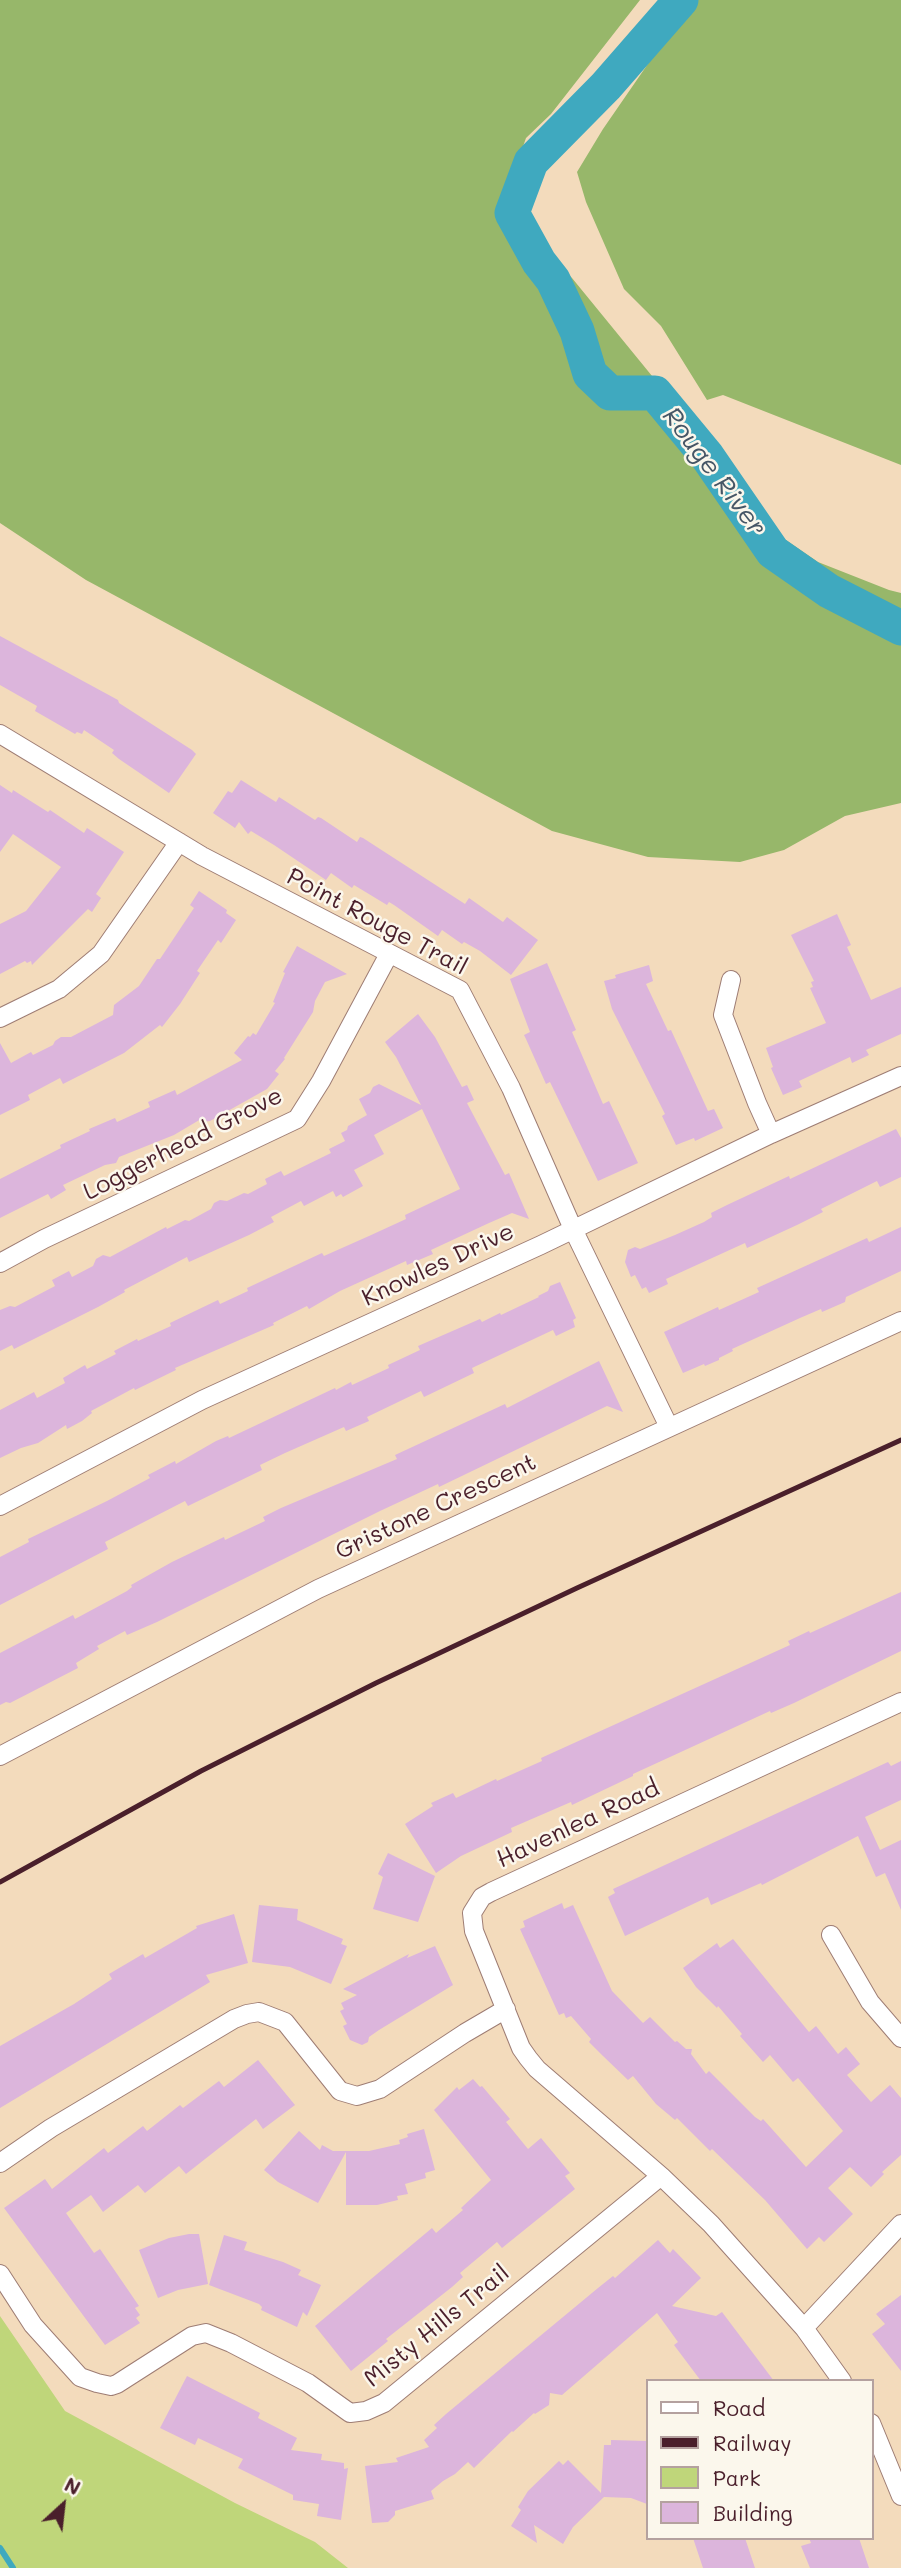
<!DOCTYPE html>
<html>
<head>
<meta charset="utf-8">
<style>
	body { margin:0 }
	#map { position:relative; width:901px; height:2568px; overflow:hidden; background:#f3dbbc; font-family:Mali,sans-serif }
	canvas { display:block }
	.legend { position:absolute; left:646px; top:2379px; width:228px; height:161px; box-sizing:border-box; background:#fbf7ec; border:2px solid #b4a19f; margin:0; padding:9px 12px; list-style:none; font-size:21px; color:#4a1f2b }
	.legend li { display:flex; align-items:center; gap:14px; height:35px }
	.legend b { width:35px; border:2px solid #b4a19f }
	.north { position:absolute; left:28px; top:2470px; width:70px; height:70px; -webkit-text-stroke:5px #fbf7ec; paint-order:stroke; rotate:27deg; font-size:19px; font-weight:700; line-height:28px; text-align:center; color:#4a1f2b }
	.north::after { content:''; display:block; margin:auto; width:24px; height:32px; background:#4a1f2b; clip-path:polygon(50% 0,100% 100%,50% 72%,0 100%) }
</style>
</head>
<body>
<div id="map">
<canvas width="901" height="2568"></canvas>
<ul class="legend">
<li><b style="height:9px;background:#fff"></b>Road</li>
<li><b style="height:9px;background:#4a1f2b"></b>Railway</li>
<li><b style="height:19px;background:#bfd67a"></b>Park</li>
<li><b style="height:19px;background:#dcb5dc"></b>Building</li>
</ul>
<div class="north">N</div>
</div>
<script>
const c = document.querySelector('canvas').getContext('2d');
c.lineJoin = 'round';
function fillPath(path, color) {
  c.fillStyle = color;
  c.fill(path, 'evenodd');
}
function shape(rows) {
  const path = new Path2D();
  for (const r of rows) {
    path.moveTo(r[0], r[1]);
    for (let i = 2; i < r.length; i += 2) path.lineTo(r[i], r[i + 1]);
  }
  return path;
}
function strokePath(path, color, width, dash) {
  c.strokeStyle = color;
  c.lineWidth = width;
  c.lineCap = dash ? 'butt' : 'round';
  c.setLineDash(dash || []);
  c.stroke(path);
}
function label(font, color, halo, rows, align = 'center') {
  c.font = font + ' Mali,sans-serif';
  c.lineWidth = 5;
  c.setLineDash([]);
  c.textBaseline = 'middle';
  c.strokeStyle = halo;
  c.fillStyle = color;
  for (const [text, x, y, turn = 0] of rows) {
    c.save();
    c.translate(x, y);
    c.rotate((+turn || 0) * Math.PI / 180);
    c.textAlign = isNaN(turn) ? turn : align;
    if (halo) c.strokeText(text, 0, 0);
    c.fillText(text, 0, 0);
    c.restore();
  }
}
const green = shape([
	[0,2316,65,2411,235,2503,315,2542,348,2568,0,2568]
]);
const forest = shape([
	[0,0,640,0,551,114,526,138,518,161,518,196,540,246,572,278,670,398,751,516,818,562,889,590,901,593,901,803,845,816,784,850,740,862,648,857,552,831,86,580,0,523],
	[692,0,901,0,901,465,723,395,707,400,661,326,624,289,586,202,577,172,603,129]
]);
const stream = shape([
	[0,2548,13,2568]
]);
const river = shape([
	[681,0,606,86,531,162,512,213,539,262,553,280,577,331,590,374,610,393,655,393,707,456,773,552,829,591,901,628]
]);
const building = shape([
	[0,636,118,700,119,703,192,750,196,754,169,793,119,759,112,753,114,750,84,730,82,734,77,732,75,734,35,711,37,706,0,685],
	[241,780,276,802,279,797,315,820,318,817,321,818,357,842,360,837,363,838,465,904,469,898,503,922,507,917,538,940,511,975,480,951,464,942,462,944,442,930,438,936,394,905,389,902,387,905,354,885,352,888,331,873,326,880,274,845,251,831,248,834,239,822,235,828,213,813,228,791,232,793],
	[0,785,12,793,13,790,48,812,50,810,84,833,87,828,124,852,96,894,101,898,92,912,88,909,32,965,31,961,27,963,25,961,0,974,0,924,26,911,61,867,13,834,0,852],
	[199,891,227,910,226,913,236,920,221,943,218,940,197,971,200,973,180,1004,162,1027,160,1025,124,1053,63,1084,60,1078,28,1095,30,1100,0,1115,0,1043,11,1063,31,1052,33,1055,53,1045,55,1041,61,1037,71,1037,113,1015,114,1005,139,986,157,959,160,959,194,908,190,905],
	[837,914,851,945,847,947,871,1000,901,987,901,1034,866,1050,869,1055,852,1063,850,1057,799,1081,802,1087,783,1095,771,1068,773,1067,766,1048,826,1023,810,988,813,987,811,982,814,981,791,935],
	[297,946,347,974,325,982,315,1001,313,1012,284,1058,285,1059,275,1071,279,1074,267,1089,210,1121,203,1122,201,1119,174,1135,119,1157,116,1163,105,1165,63,1185,66,1190,51,1199,48,1194,0,1218,0,1179,61,1148,60,1145,90,1131,89,1129,115,1118,117,1122,150,1107,148,1102,175,1090,177,1095,242,1060,234,1053,248,1036,250,1037,253,1033,256,1035,275,1003,273,1002,285,973,283,972],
	[547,963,576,1030,572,1032,603,1104,609,1101,638,1163,598,1181,550,1082,546,1084,526,1039,524,1035,530,1032,510,979],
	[649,965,653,981,646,984,668,1031,671,1030,708,1111,714,1109,723,1128,695,1141,694,1138,676,1145,662,1116,665,1114,612,1009,604,981,616,978,615,975],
	[418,1014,435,1037,462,1087,467,1085,474,1100,467,1103,505,1175,509,1173,529,1219,512,1213,489,1223,431,1250,433,1254,407,1265,406,1261,340,1291,309,1309,307,1306,273,1323,274,1325,175,1368,176,1370,135,1390,134,1388,91,1411,92,1413,82,1421,67,1429,66,1425,38,1443,21,1448,0,1458,0,1410,34,1392,37,1398,65,1383,63,1378,85,1365,87,1369,116,1354,114,1351,137,1339,138,1341,171,1326,170,1323,195,1311,218,1300,220,1304,248,1291,247,1288,322,1253,324,1256,369,1236,406,1219,405,1215,460,1189,422,1109,374,1135,384,1154,354,1170,363,1186,343,1197,341,1194,336,1197,333,1191,304,1206,301,1201,271,1217,274,1222,249,1235,189,1262,187,1257,124,1290,125,1292,98,1307,14,1349,12,1345,0,1351,0,1310,10,1306,15,1307,55,1286,52,1280,69,1271,72,1277,93,1266,96,1259,103,1255,110,1257,166,1227,167,1229,185,1220,189,1221,211,1209,214,1203,220,1200,227,1201,244,1193,248,1194,267,1184,265,1179,281,1171,284,1176,331,1153,329,1149,345,1141,341,1133,347,1130,348,1126,367,1115,359,1099,370,1093,373,1087,379,1084,421,1105,396,1057,385,1042],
	[896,1129,901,1138,901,1177,880,1187,877,1181,821,1209,823,1212,797,1225,747,1248,745,1243,666,1279,668,1284,649,1293,646,1287,642,1289,635,1275,631,1277,625,1262,628,1250,635,1247,640,1249,675,1235,704,1222,712,1217,711,1213,727,1205,789,1176,790,1179],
	[901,1227,901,1271,846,1297,845,1302,822,1312,821,1309,800,1318,732,1349,733,1351,719,1358,719,1360,705,1366,704,1364,683,1373,664,1332,718,1307,719,1310,759,1292,757,1288,867,1238,869,1242],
	[560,1282,576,1318,573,1320,575,1327,556,1336,553,1330,472,1368,474,1373,424,1397,421,1391,367,1417,369,1421,346,1431,344,1427,285,1453,260,1465,262,1470,188,1506,185,1501,105,1542,108,1549,0,1605,0,1557,29,1542,28,1539,107,1501,150,1478,148,1475,175,1461,176,1464,216,1441,228,1436,229,1438,335,1388,336,1390,351,1382,352,1385,389,1368,388,1365,420,1350,418,1346,480,1319,482,1322,500,1313,501,1315,539,1297,538,1296,548,1291,550,1286],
	[599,1361,623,1412,607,1406,439,1487,438,1484,380,1511,157,1622,127,1635,125,1631,97,1646,99,1649,76,1663,78,1668,10,1703,6,1702,0,1705,0,1653,73,1615,75,1619,127,1591,132,1587,131,1585,172,1562,224,1537,225,1540,265,1521,263,1517,281,1508,397,1459,395,1455,505,1404,507,1408],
	[901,1592,901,1651,794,1703,771,1713,770,1711,633,1774,633,1776,572,1805,571,1802,511,1828,512,1832,461,1856,436,1873,405,1824,433,1806,431,1803,453,1793,456,1798,496,1779,497,1781,542,1761,541,1758,790,1645,788,1641,809,1631,810,1633],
	[901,1761,901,1800,865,1817,880,1850,901,1840,901,1910,885,1873,876,1877,858,1836,762,1885,761,1883,711,1905,708,1897,625,1936,608,1897,615,1893,613,1889,888,1762,891,1766],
	[388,1853,435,1876,418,1922,373,1909,383,1877,378,1874],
	[562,1903,564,1909,573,1905,612,1991,643,2023,650,2017,675,2042,677,2041,686,2049,692,2049,691,2054,706,2074,709,2071,755,2117,761,2121,763,2119,806,2167,843,2131,798,2078,793,2082,770,2055,763,2062,740,2036,742,2034,718,2006,717,2008,696,1987,683,1968,717,1943,720,1948,733,1939,809,2032,816,2026,838,2054,846,2047,860,2064,847,2075,871,2102,890,2085,901,2098,901,2155,882,2172,884,2174,871,2187,850,2167,828,2188,853,2214,824,2242,819,2237,807,2249,765,2200,712,2149,710,2151,677,2118,675,2120,656,2104,633,2076,628,2080,603,2056,589,2042,591,2039,571,2016,566,2018,564,2013,559,2015,520,1929,525,1927,523,1921],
	[259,1905,298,1909,297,1920,343,1939,341,1944,347,1946,331,1984,290,1967,252,1962],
	[234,1914,248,1963,206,1975,210,1982,0,2108,0,2046,74,2004,112,1979,109,1974,143,1954,145,1958,197,1928,196,1926],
	[435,1946,453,1985,379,2030,369,2037,368,2042,362,2045,350,2040,343,2026,347,2024,340,2011,344,2009,341,2003,357,1995,343,1989,409,1954,407,1958],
	[258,2060,295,2105,263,2129,256,2119,186,2174,179,2166,145,2193,138,2185,103,2212,91,2195,66,2213,94,2253,100,2249,139,2306,135,2308,140,2315,136,2318,140,2323,105,2345,4,2208,45,2179,52,2189,104,2148,108,2153,143,2126,147,2131,180,2105,183,2108,219,2081,224,2087],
	[473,2079,480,2087,482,2086,510,2119,506,2122,528,2149,541,2138,570,2173,565,2176,575,2189,502,2248,497,2242,460,2273,463,2277,452,2287,386,2339,388,2341,351,2371,315,2326,432,2228,436,2233,463,2210,461,2208,491,2180,434,2110,457,2087,459,2090],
	[424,2129,435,2170,425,2173,426,2178,405,2184,408,2194,397,2196,398,2200,377,2205,346,2205,346,2152,318,2203,278,2182,264,2170,299,2131,320,2150,322,2145,333,2151,369,2151,400,2144,399,2140,408,2137,407,2134],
	[189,2234,199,2234,208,2284,178,2290,158,2298,139,2250,169,2238],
	[224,2235,247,2242,244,2250,283,2262,301,2270,298,2275,321,2285,307,2316,303,2312,297,2327,261,2310,262,2307,259,2304,209,2285],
	[658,2240,670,2253,673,2249,701,2278,672,2306,716,2316,722,2312,774,2381,701,2381,674,2345,678,2342,657,2313,562,2395,550,2393,549,2405,535,2414,534,2413,513,2432,512,2431,474,2468,468,2462,455,2474,443,2481,431,2491,434,2499,395,2511,395,2515,388,2522,372,2523,365,2466,398,2462,396,2458,429,2447,424,2440,437,2428,434,2425,446,2414,598,2288,613,2276,615,2278],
	[901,2295,901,2371,872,2334,885,2324,876,2314],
	[187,2376,260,2413,258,2418,297,2438,291,2450,322,2454,321,2460,344,2463,344,2469,348,2468,341,2520,317,2516,319,2504,293,2500,293,2495,238,2468,243,2459,198,2438,195,2445,160,2428],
	[611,2440,647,2441,647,2504,631,2498,604,2497,573,2527,563,2544,534,2525,537,2543,511,2526,521,2510,518,2507,528,2491,559,2461,563,2465,568,2460,601,2493,604,2445,611,2445],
	[693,2538,745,2538,755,2568,703,2568],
	[809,2538,859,2538,869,2568,810,2568,801,2546,811,2543]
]);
const minor = shape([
	[0,734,202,856,460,990,511,1088,573,1229,669,1427],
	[731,980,723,1015,757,1103,771,1134],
	[0,1018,59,989,101,954,179,842],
	[0,1263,44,1239,297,1119,321,1081,389,954],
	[0,1506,202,1400,541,1245,771,1134,901,1076],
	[0,1756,318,1589,901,1321],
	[831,1935,870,2002,901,2038],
	[0,2163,51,2128,234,2019,247,2014,259,2012,285,2022,340,2091,357,2096,380,2089,465,2033,506,2009],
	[0,2274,33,2325,80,2377,97,2383,111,2386,117,2384,192,2336,206,2333,231,2343,308,2383,350,2413,366,2411,384,2403,661,2176],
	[804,2328,901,2224],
	[842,2381,804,2328,711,2224,661,2176,537,2069,528,2058,521,2048,474,1931,472,1913,482,1897,491,1892,901,1702],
	[871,2423,901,2496]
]);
const rail = shape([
	[0,1882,201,1771,376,1683,577,1588,901,1440]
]);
const streetNames = [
	["Point Rouge Trail",377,922,28],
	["Loggerhead Grove",183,1144,-27],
	["Knowles Drive",438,1265,-25],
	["Gristone Crescent",436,1507,-25],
	["Havenlea Road",578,1824,-25],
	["Misty Hills Trail",437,2326,-39]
];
const waterNames = [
	["Rouge River",714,472,53]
];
fillPath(green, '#bfd67a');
fillPath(forest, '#97b76a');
strokePath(stream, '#3fa9bf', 6);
strokePath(river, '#3fa9bf', 35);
fillPath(building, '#dcb5dc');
strokePath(minor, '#9e7d74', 20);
strokePath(minor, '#fff', 18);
strokePath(rail, '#4a1f2b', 5);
label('24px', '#4a1f2b', '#fbf7ec', streetNames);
label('italic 26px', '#465666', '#fbf7ec', waterNames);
</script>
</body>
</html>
